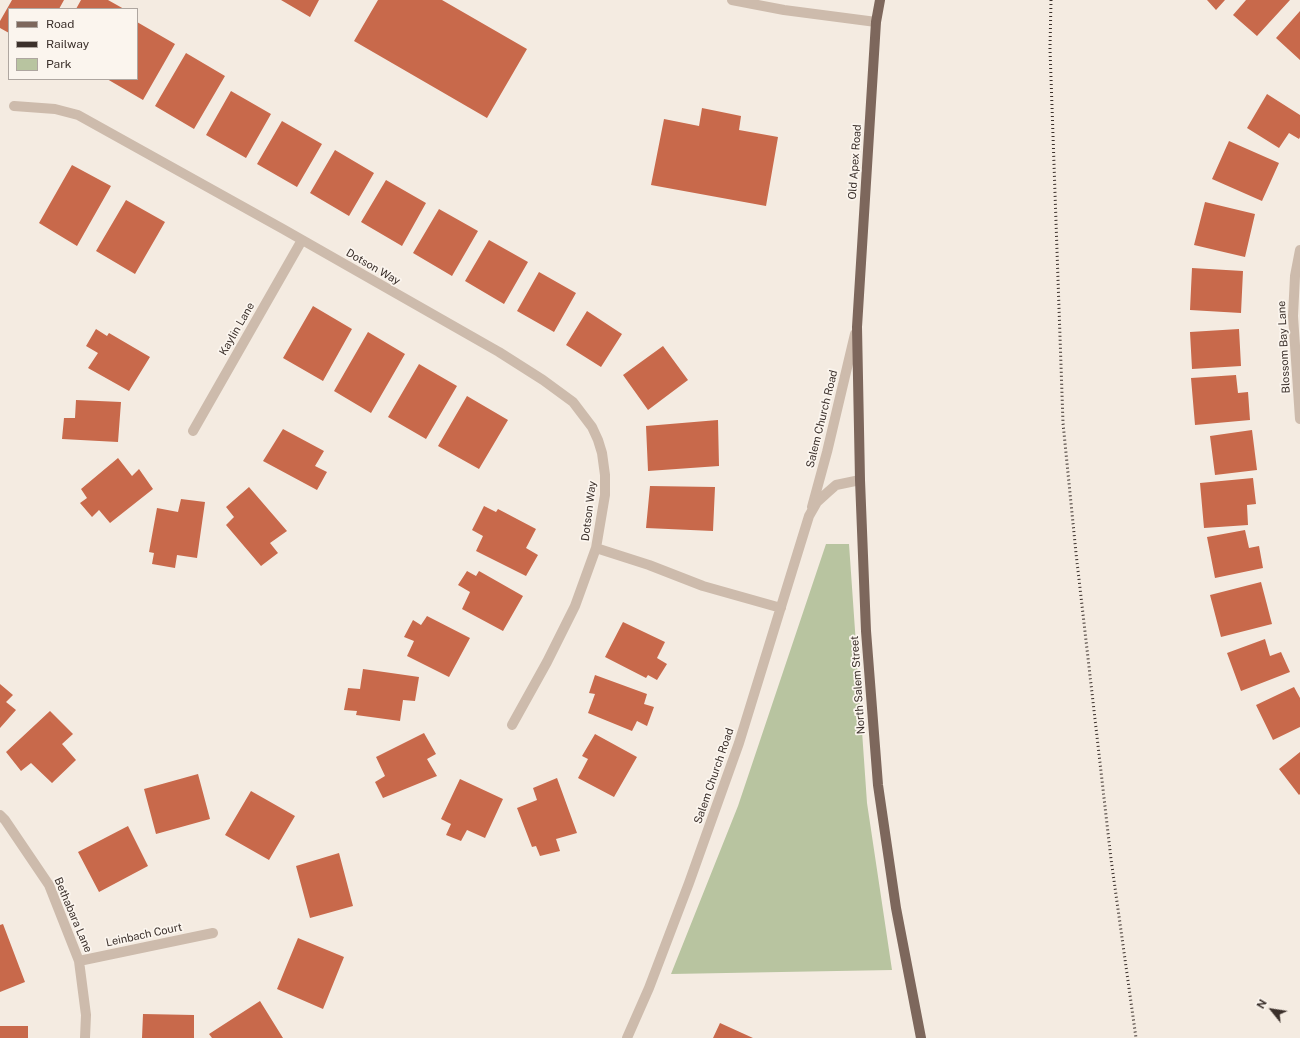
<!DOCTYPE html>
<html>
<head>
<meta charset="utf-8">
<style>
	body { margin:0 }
	#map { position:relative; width:1300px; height:1038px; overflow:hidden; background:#f4ebe1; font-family:"Public Sans",sans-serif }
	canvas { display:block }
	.legend { position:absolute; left:8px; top:8px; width:130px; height:72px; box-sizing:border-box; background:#fbf5ee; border:1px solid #aea6a0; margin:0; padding:5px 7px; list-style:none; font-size:12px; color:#3b302b }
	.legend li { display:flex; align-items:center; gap:8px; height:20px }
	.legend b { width:20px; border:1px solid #aea6a0 }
	.north { position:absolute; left:1252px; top:990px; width:40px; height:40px; -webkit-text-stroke:3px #fbf5ee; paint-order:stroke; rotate:300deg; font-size:11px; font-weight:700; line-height:16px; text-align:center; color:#3b302b }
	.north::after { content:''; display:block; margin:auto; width:14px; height:18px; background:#3b302b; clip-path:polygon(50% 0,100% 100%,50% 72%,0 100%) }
</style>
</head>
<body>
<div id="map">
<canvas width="1300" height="1038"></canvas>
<ul class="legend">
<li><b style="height:5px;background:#7d675c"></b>Road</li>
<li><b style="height:5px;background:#3b302b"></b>Railway</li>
<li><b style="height:11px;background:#b8c4a0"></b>Park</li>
</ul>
<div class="north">N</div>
</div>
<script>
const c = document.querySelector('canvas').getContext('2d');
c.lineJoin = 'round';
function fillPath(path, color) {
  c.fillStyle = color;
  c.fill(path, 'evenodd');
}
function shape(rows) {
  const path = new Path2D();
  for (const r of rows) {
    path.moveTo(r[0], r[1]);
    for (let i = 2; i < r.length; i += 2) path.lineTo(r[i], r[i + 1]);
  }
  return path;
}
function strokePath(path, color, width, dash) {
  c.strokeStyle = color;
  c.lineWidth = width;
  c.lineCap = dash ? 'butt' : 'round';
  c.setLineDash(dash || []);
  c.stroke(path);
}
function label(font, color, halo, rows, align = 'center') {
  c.font = font + ' "Public Sans",sans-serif';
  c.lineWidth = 3.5;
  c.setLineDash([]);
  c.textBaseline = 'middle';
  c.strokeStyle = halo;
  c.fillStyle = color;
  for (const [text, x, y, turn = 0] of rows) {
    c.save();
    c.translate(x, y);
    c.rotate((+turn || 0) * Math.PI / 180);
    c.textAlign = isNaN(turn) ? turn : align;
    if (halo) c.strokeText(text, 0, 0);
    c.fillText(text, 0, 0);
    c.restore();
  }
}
const green = shape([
	[826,544,849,544,867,803,892,970,671,974,738,806]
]);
const building = shape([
	[12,0,64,0,59,9,9,9,9,33,0,28,0,21],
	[81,0,108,0,124,9,76,9],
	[281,0,319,0,310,17],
	[378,0,442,0,527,49,487,118,354,41],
	[1207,0,1225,0,1216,10],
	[1246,0,1290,0,1257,36,1233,15],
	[1300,11,1300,60,1276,38],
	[137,22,175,44,143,100,107,79,137,79],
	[186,53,225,76,194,129,155,106],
	[231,91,271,114,246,158,206,135],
	[1267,94,1300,115,1300,137,1299,139,1289,133,1279,148,1247,128],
	[702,108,741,116,739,130,778,137,766,206,651,185,664,119,699,126],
	[282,121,322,144,297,187,257,164],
	[1229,141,1279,163,1262,201,1212,179],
	[335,150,374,173,349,216,310,193],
	[72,165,111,186,77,246,39,223],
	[386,180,426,203,402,246,361,222],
	[126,200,165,222,135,274,96,251],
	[1205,202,1255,214,1245,257,1194,245],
	[439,209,478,231,452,276,413,253],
	[489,240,528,262,504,304,465,281],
	[1192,268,1243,271,1241,313,1190,310],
	[539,272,576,293,554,332,517,311],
	[313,306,352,329,323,381,283,358],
	[587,311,622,334,601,367,566,345],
	[96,329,107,336,109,333,150,357,129,391,88,368,98,353,86,346],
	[1239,329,1241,366,1192,369,1190,332],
	[368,332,405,354,371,413,334,391],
	[663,346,688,380,648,410,623,375],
	[419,364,457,386,426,439,388,417],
	[1236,375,1238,393,1248,392,1250,420,1195,425,1191,378],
	[467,396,508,420,479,469,438,446],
	[76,400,121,402,118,442,62,439,64,418,75,418],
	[718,420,719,466,648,471,646,426],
	[283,429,324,451,315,466,327,472,317,490,263,461],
	[1252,430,1257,470,1215,475,1210,436],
	[118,458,132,476,139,469,153,489,110,523,99,510,92,517,80,503,87,498,81,489],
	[1253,478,1256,504,1247,505,1248,525,1204,528,1200,483],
	[650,486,715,487,713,531,646,528],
	[249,487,287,531,270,543,278,553,261,566,226,525,234,517,226,507],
	[181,499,205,502,197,558,177,555,175,568,152,564,154,553,149,552,157,508,178,512],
	[484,506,496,512,498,509,536,529,526,548,538,555,526,576,476,551,483,536,472,530],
	[1245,530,1249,548,1259,546,1263,568,1215,578,1207,537],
	[467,571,476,576,479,571,523,596,503,631,462,609,470,592,458,585],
	[1261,582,1272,624,1221,637,1210,595],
	[427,616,470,638,449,677,407,656,414,641,404,637,413,620,421,625],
	[623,622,665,642,657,658,667,664,657,680,648,675,646,678,605,657],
	[1265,639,1270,656,1281,652,1290,672,1241,691,1227,653],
	[363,669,419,677,415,701,403,700,400,721,356,715,357,711,344,710,348,688,360,689],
	[595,675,647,694,644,704,654,707,647,726,637,721,632,731,588,713,595,694,589,693],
	[0,684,13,695,6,702,16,710,0,728],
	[1294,687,1300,698,1300,727,1273,740,1256,705],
	[50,711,73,734,62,744,76,760,52,783,31,763,21,771,6,752],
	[424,733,436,754,427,759,437,776,383,798,375,782,385,776,376,757],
	[595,734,637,757,614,797,578,778,588,759,582,756],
	[1300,752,1300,794,1299,795,1279,769],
	[198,774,210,819,156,834,144,789],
	[557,778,577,833,556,839,560,851,540,856,536,846,532,847,517,808,537,800,533,788],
	[460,779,503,799,485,838,467,830,461,841,446,835,451,824,441,819],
	[251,791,295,816,269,860,225,835],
	[128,826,148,866,99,892,78,852],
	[339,853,353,906,310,918,296,866],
	[3,924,25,982,0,992,0,925],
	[298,938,344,957,323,1009,277,989],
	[260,1001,283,1038,212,1038,209,1034],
	[143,1014,194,1015,194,1038,142,1038],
	[720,1023,753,1038,713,1038],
	[0,1026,28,1026,28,1038,0,1038]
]);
const minor = shape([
	[732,0,784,10,876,22],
	[14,106,55,109,78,115,283,229,499,352,543,380,573,402,592,427,598,440,602,453,605,475,605,495,596,548,649,565,703,586,781,608],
	[1300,250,1295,276,1293,316,1300,419],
	[193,431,302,240],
	[812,507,827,452,855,334],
	[512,725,547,662,575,606,596,548],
	[0,815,5,820,49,885,79,961,86,1015,85,1038],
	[79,961,213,933],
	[627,1038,649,988,689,883,739,743,809,516,817,502,828,492,836,485,860,480]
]);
const major = shape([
	[880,0,876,22,857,327,860,480,866,631,878,785,896,908,921,1038]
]);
const rail = shape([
	[1051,0,1050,49,1063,423,1076,553,1111,859,1136,1038]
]);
const streetNames = [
	["Old Apex Road",855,162,-86],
	["Dotson Way",373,267,30],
	["Kaylin Lane",237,329,-60],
	["Blossom Bay Lane",1284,347,-93],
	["Salem Church Road",822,419,-76],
	["Dotson Way",589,511,-83],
	["North Salem Street",858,685,-94],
	["Salem Church Road",714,776,-71],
	["Bethabara Lane",73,915,67],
	["Leinbach Court",144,935,-12]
];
fillPath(green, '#b8c4a0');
fillPath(building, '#c8694b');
strokePath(minor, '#cdbbac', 10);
strokePath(major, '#7d675c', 10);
strokePath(rail, '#3b302b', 3, [1, 3]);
label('11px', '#3b302b', '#fbf5ee', streetNames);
</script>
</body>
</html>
